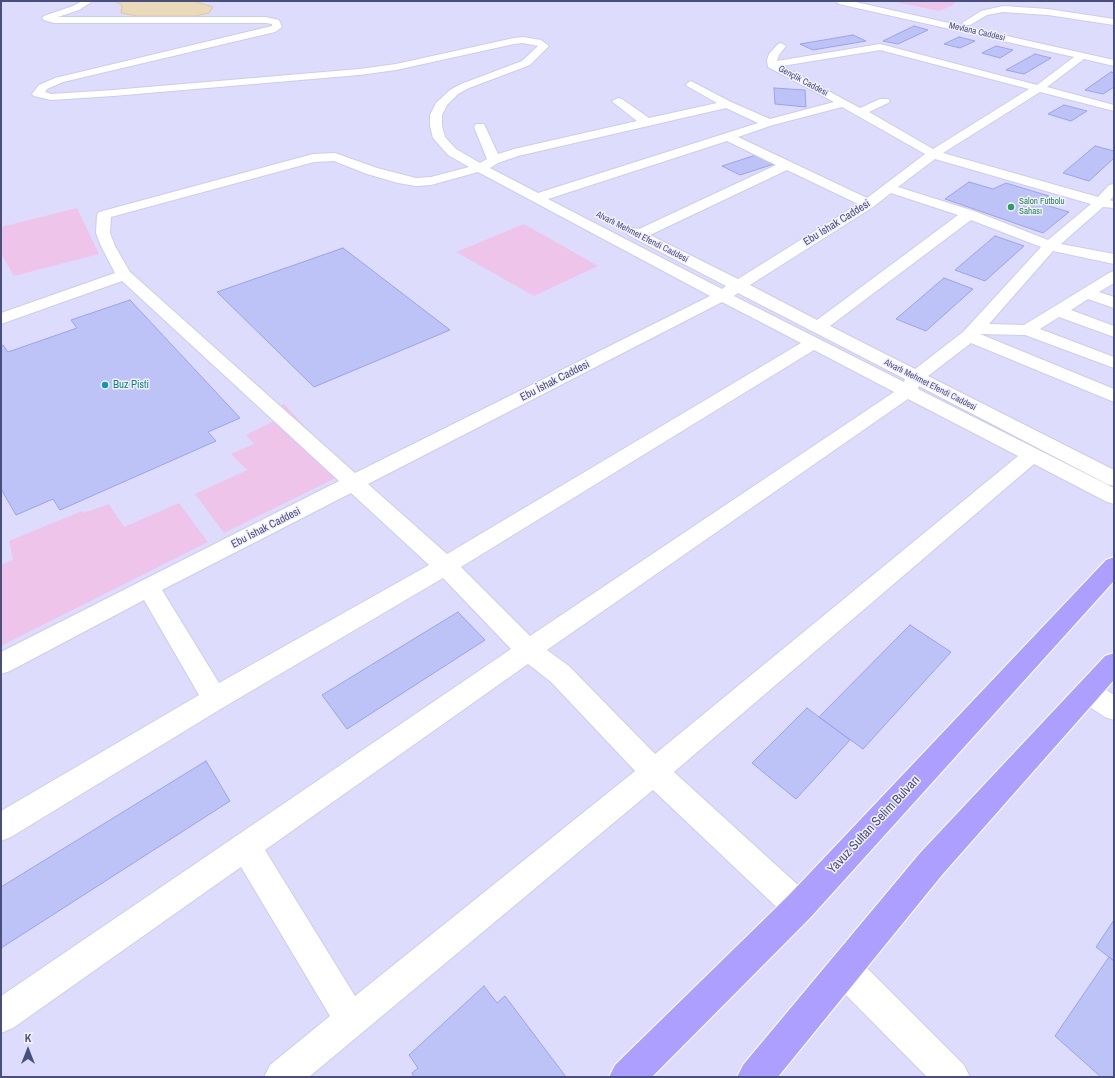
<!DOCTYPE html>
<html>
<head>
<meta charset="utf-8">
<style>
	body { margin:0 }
	#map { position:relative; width:1115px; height:1078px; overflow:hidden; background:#ebe9ff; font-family:"Archivo Narrow",sans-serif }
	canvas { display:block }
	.frame { position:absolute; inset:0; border:2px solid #484f7d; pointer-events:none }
	.north { position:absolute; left:8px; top:1030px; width:40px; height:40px; -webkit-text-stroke:3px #f3f1ff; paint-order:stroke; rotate:0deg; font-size:11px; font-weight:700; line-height:16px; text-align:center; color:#484f7d }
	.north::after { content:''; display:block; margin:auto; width:14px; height:18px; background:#484f7d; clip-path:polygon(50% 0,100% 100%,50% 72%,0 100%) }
</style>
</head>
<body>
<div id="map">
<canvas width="1115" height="1078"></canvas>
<div class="frame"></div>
<div class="north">K</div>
</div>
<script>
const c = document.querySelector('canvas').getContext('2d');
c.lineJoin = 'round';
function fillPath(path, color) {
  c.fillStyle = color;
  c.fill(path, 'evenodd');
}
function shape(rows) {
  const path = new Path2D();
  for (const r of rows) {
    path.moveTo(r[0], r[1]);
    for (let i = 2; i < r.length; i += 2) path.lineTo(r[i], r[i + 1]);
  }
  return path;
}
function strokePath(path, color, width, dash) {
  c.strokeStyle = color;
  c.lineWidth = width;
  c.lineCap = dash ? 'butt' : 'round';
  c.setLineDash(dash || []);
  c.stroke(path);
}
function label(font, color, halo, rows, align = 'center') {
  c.font = font + ' "Archivo Narrow",sans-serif';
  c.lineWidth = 3;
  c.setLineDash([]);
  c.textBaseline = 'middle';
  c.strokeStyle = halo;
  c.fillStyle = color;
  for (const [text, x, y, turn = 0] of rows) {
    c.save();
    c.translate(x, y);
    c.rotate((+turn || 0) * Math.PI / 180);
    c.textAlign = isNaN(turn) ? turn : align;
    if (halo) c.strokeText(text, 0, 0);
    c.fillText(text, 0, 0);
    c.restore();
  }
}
const residential = shape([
	[1,1,1114,1,1114,1077,1,1077]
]);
const green = shape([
	[890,1,956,1,953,5,940,11],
	[77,208,99,254,14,276,1,254,1,227],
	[524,224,598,266,534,296,456,252],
	[284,404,348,472,224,533,195,494,247,470,231,454,254,444,246,435,274,421,266,412],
	[179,503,208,542,1,646,1,565,13,560,9,541,82,511,83,513,109,504,124,527]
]);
const water = shape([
	[114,1,192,1,213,7,209,13,195,16,137,16,121,13,122,5,114,1]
]);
const building = shape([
	[914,26,928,30,898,44,883,41,914,26],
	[853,35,866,41,813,50,800,44,853,35],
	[959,37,975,41,960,48,944,44,959,37],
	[996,46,1013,50,1000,58,982,53,996,46],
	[1035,54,1051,58,1024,74,1006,70,1035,54],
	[1111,72,1114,73,1114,87,1103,94,1085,90,1111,72],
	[774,88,805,90,806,107,775,104,774,88],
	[1064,105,1087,111,1071,121,1048,114,1064,105],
	[1095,146,1114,151,1114,158,1089,181,1063,173,1095,146],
	[756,155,774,164,740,175,722,166,756,155],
	[969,182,993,189,1006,183,1049,196,1039,203,1069,212,1043,233,945,199,969,182],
	[995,236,1024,246,985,281,955,270,995,236],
	[343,248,450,330,314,387,217,292,343,248],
	[944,278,973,289,926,331,896,319,944,278],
	[130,300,240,418,208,432,216,441,60,510,53,499,16,515,1,489,1,346,3,345,8,352,77,328,71,320,130,300],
	[458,612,485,640,347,729,322,695,458,612],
	[910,625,951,652,863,749,819,717,910,625],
	[807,708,850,740,796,799,752,763,807,708],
	[206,761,230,801,1,948,1,887,206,761],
	[1114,920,1114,961,1096,947,1114,920],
	[1109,957,1114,961,1114,1077,1101,1077,1055,1036,1109,957],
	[484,986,497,1003,505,996,566,1077,414,1077,412,1073,418,1068,409,1055,484,986]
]);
const minor = shape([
	[82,1,93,1,79,10,58,17,266,17,279,20,282,27,275,32,63,82,47,89,45,92,51,94,113,90,359,69,396,64,514,38,523,37,541,40,549,46,530,65,469,88,458,94,447,105,442,115,442,126,445,137,456,149,480,163,487,159,474,127,476,124,484,124,498,154,514,149,637,121,614,103,612,101,618,98,622,99,649,118,717,103,687,86,686,84,691,81,731,102,770,119,834,102,768,67,767,60,769,54,778,44,781,43,786,46,779,55,777,61,880,44,1037,85,1074,57,839,4,835,1,851,1,1114,60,1114,66,1084,59,1047,87,1114,105,1114,111,1040,92,943,153,1098,197,1109,185,1114,184,1114,196,1110,200,1114,202,1114,208,1103,207,1061,244,1114,254,1114,264,1053,251,989,324,1024,325,1109,273,1114,271,1114,283,1099,292,1114,297,1114,308,1088,299,1071,310,1114,326,1114,337,1059,317,1040,329,1114,357,1114,368,1025,335,980,334,1114,389,1114,402,971,343,928,376,1114,470,1114,486,1107,484,919,386,918,389,1114,488,1114,504,1107,502,1034,464,674,772,810,896,815,907,810,918,799,923,788,918,653,790,309,1077,264,1077,270,1065,330,1016,241,867,13,1028,1,1033,1,996,511,649,443,578,224,707,11,837,1,841,1,811,199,695,144,600,10,671,1,674,1,652,339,481,122,281,1,324,1,313,115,273,101,246,96,233,97,215,99,212,313,154,335,153,377,168,416,178,431,177,469,167,448,155,433,138,430,126,430,115,436,103,450,90,461,84,522,61,538,46,523,43,514,44,396,70,359,75,113,96,51,100,34,96,32,94,39,85,55,78,272,26,272,24,266,23,54,23,44,20,42,18,44,16,73,6,82,1],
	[880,50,1029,89,933,149,869,112,888,103,890,101,888,99,880,99,860,108,782,66,880,50],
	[842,107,925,154,867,198,738,137,773,125,842,107],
	[726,108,758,123,538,193,490,168,498,163,518,156,726,108],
	[727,141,776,165,639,229,633,228,628,229,626,232,628,235,726,286,722,289,548,199,727,141],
	[935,159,1091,204,1048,240,974,211,898,187,935,159],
	[334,161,367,174,398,183,416,186,431,185,478,172,710,296,355,473,130,272,115,246,110,233,111,217,314,162,334,161],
	[787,170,858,204,738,279,650,235,787,170],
	[891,193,958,215,817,320,750,285,873,207,891,193],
	[971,220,1041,247,963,332,915,369,830,326,971,220],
	[738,293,905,379,904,382,734,296,738,293],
	[722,302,801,343,447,554,368,484,722,302],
	[814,350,894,392,530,636,461,567,814,350],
	[908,399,1018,456,655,754,569,666,547,650,908,399],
	[351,493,429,565,219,683,162,590,351,493],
	[528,664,551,682,635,771,355,996,265,850,528,664],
	[1003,6,1048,9,1114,19,1114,25,1048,15,1003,12,987,15,970,25,964,25,962,23,981,11,1003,6],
	[1088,681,1097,684,1114,695,1114,720,1105,717,1079,700,1075,692,1079,684,1088,681],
	[844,953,856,957,964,1065,970,1077,927,1077,832,981,828,969,832,957,844,953]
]);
const major = shape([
	[1114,557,1114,581,810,918,652,1077,609,1077,615,1065,788,896,1106,560,1114,557],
	[1114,653,1114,680,942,875,778,1077,737,1077,743,1065,920,853,1105,656,1114,653]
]);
const markers = [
	[1011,207,4,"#2e9e5b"],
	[105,385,4,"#0f9aa8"]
];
const farStreetnames = [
	["Mevlana Caddesi",977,32,13],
	["Gençlik Caddesi",803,81,28],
	["Alvarlı Mehmet Efendi Caddesi",642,237,27],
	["Alvarlı Mehmet Efendi Caddesi",930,385,27]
];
const farLeisurenames = [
	["Salon Futbolu",1019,202],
	["Sahası",1019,212]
];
const streetNames = [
	["Ebu İshak Caddesi",837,223,-32],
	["Ebu İshak Caddesi",555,381,-27],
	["Ebu İshak Caddesi",266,528,-27]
];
const cultureNames = [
	["Buz Pisti",113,385]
];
const nearStreetnames = [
	["Yavuz Sultan Selim Bulvarı",874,825,-47]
];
fillPath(residential, '#dedcfc');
fillPath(green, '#efc4ea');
fillPath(water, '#ebdaba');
strokePath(water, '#dec99f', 1);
fillPath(building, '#bdc2f7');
strokePath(building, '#9ba4ec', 1);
strokePath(minor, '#ccccef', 2);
strokePath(major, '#fff', 2);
fillPath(minor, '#fff');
fillPath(major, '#ac9fff');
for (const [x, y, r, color] of markers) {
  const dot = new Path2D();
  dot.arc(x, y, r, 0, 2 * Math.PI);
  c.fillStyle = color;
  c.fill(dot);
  strokePath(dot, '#f3f1ff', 1.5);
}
label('9px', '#484f7d', '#f3f1ff', farStreetnames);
label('9px', '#27864d', '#f3f1ff', farLeisurenames, 'left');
label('11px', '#484f7d', '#f3f1ff', streetNames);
label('11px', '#0d838f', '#f3f1ff', cultureNames, 'left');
label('13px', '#484f7d', '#f3f1ff', nearStreetnames);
</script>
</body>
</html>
